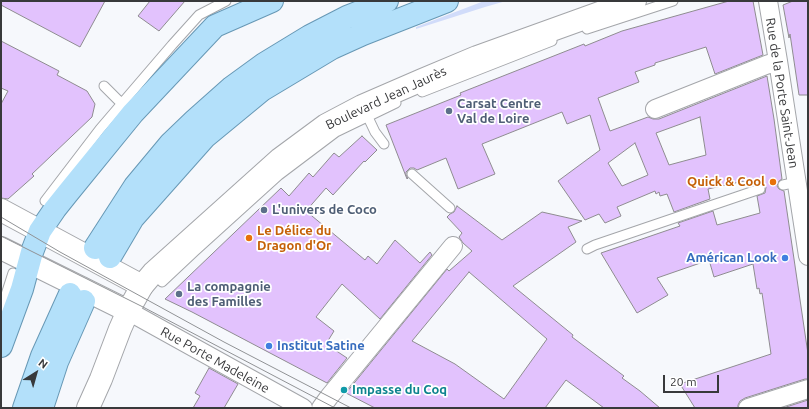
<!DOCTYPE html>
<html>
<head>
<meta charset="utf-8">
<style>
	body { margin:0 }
	#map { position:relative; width:809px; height:409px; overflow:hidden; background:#f6f8fc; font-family:Ubuntu,sans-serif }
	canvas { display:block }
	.frame { position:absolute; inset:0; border:2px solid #38393b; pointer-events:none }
	.north { position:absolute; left:16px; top:353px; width:40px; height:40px; -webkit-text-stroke:3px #fff; paint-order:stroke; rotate:37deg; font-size:11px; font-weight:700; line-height:16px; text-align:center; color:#38393b }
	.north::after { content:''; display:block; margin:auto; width:14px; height:18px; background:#38393b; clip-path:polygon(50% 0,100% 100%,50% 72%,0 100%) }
	.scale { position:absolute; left:663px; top:375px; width:56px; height:18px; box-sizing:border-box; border:2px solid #38393b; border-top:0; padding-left:5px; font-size:12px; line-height:14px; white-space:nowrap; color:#38393b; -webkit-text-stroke:3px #fff; paint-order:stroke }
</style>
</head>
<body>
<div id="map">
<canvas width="809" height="409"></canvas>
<div class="frame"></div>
<div class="north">N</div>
<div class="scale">20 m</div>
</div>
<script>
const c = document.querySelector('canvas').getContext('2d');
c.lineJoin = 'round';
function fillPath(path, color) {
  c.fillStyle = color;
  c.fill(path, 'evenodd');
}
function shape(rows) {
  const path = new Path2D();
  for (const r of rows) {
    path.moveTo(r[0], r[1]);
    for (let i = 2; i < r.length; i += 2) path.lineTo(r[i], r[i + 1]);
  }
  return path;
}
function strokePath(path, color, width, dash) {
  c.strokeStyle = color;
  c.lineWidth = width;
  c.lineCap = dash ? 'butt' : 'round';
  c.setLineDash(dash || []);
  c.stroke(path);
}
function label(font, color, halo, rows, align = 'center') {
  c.font = font + ' Ubuntu,sans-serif';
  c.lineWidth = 3.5;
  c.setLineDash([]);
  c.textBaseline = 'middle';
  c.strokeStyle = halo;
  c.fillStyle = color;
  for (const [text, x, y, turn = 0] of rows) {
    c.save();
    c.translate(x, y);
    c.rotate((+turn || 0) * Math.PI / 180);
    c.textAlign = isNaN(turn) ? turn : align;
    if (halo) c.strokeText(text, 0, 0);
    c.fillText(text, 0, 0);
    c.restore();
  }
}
const green = shape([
	[484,1,506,1,485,7,416,29,416,27]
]);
const building = shape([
	[1,1,105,1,80,47,1,5,1,1],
	[150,1,185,1,159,31,138,16,150,1],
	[729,1,753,1,763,55,715,74,706,47,655,63,655,65,635,72,639,82,598,98,610,131,648,117,653,119,659,119,767,76,774,119,782,179,779,181,777,186,779,189,784,191,808,354,808,379,805,379,745,398,740,401,738,405,738,408,695,408,680,384,771,354,762,293,760,294,759,288,757,289,753,264,714,277,709,260,657,278,668,295,637,313,601,253,680,226,678,223,713,211,717,225,760,213,757,196,765,193,766,187,764,185,761,183,754,185,753,179,708,189,710,199,674,212,667,194,660,196,659,192,656,194,655,191,617,207,621,216,605,223,599,214,585,220,558,181,600,150,590,115,567,124,562,112,482,144,495,174,458,189,446,158,417,170,414,168,410,168,406,172,406,175,408,178,407,179,386,125,461,95,460,93,584,44,585,46,622,31,729,1],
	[700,117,706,155,669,165,656,133,700,117],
	[635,143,648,175,622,186,608,163,635,143],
	[793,1,808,1,808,95,799,95,790,34,789,38,783,5,793,1],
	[1,41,59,71,57,75,87,91,95,104,92,117,32,174,34,176,8,199,1,198,1,104,8,91,1,88,1,41],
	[362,136,377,150,365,162,364,161,333,195,326,188,306,211,365,260,368,256,377,264,395,240,420,263,430,252,432,255,380,319,342,284,316,317,334,331,326,344,347,358,327,383,192,312,165,299,281,188,289,196,309,173,313,177,334,153,339,157,362,136],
	[457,206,502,240,542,212,582,221,568,227,576,242,513,286,573,335,572,337,624,376,622,378,640,391,660,408,604,408,566,380,545,408,375,408,346,393,447,269,449,271,472,251,463,243,459,237,462,233,447,217,450,214,454,212,457,206],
	[469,272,547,339,504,399,455,364,412,341,469,272],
	[209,368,238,384,224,408,193,408,200,396,195,393,209,368],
	[808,400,808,408,783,408,808,400]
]);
const primaryTunnel = shape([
	[70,294,95,248],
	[84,301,110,257]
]);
const service = shape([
	[587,29,673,1],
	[104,86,118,100,126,107],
	[422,92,552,41],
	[365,111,375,132,384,144],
	[412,174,450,208],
	[783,185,797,182],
	[45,201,100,129,172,45,199,15,226,1],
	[587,249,595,245,760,189],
	[162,282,195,251,279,175,336,132,396,103],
	[1,310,13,273]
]);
const minor = shape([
	[768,1,778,61,808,256],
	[655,109,766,65,778,61],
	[128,311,303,408],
	[321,408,329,397,453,246],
	[748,408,808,389]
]);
const tertiary = shape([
	[1,210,142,286],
	[1,248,128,311]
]);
const secondary = shape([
	[88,408,101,379,120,329,128,311,142,286,153,273,280,159,326,125,362,106,422,80,477,57,602,12,635,1]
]);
const primary = shape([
	[95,248,135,186,170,144,195,120,231,88,264,64,310,36,347,17,387,1],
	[110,257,133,218,205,137,262,90,332,48,363,34,447,1],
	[1,346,22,289,32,252,40,231,55,209,67,194,133,113,215,26,272,1],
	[24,408,42,356,70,294],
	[42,408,57,362,84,301]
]);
const tram = shape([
	[1,217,60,252,224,342,351,408],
	[1,236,143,307,335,408]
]);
const markers = [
	[449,111,4,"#5c6f8a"],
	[773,182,4,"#e8710a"],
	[264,210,4,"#5c6f8a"],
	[249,238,4,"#e8710a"],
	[785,258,4,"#3f7fe0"],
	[179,294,4,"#5c6f8a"],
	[269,346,4,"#3f7fe0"],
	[344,390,4,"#0f9aa8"]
];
const streetNames = [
	["Rue de la Porte Saint-Jean",782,93,81],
	["Boulevard Jean Jaurès",386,98,-25],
	["Rue Porte Madeleine",215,360,29]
];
const serviceNames = [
	["Carsat Centre",457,104],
	["Val de Loire",457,119],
	["L'univers de Coco",272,210],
	["La compagnie",187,287],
	["des Familles",187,302]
];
const foodNames = [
	["Quick & Cool",765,182],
	["Le Délice du",257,231,"left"],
	["Dragon d'Or",257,246,"left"]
];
const shopNames = [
	["Américan Look",777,258],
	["Institut Satine",277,346,"left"]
];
const cultureNames = [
	["Impasse du Coq",352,390]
];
fillPath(green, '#d1dcfa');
fillPath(building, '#e2c2fd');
strokePath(building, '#8e8c90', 1);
strokePath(primaryTunnel, '#d0d2d5', 22, [22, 11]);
strokePath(service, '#a4a6aa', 11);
strokePath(minor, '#a4a6aa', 20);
strokePath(tertiary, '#a4a6aa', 24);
strokePath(secondary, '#a4a6aa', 24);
strokePath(primary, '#6798b5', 24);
strokePath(service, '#fff', 9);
strokePath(minor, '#fff', 18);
strokePath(tertiary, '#fff', 22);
strokePath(secondary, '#fff', 22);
strokePath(primary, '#b3e0fa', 22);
strokePath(tram, '#909295', 1);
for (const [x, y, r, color] of markers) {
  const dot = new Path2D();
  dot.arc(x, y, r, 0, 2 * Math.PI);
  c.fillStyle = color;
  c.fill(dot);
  strokePath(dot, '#fff', 1.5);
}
label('13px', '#38393b', '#fff', streetNames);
label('bold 13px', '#4e5e75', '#fff', serviceNames, 'left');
label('bold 13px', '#c56008', '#fff', foodNames, 'right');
label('bold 13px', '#366cbe', '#fff', shopNames, 'right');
label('bold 13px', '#0d838f', '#fff', cultureNames, 'left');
</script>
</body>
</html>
